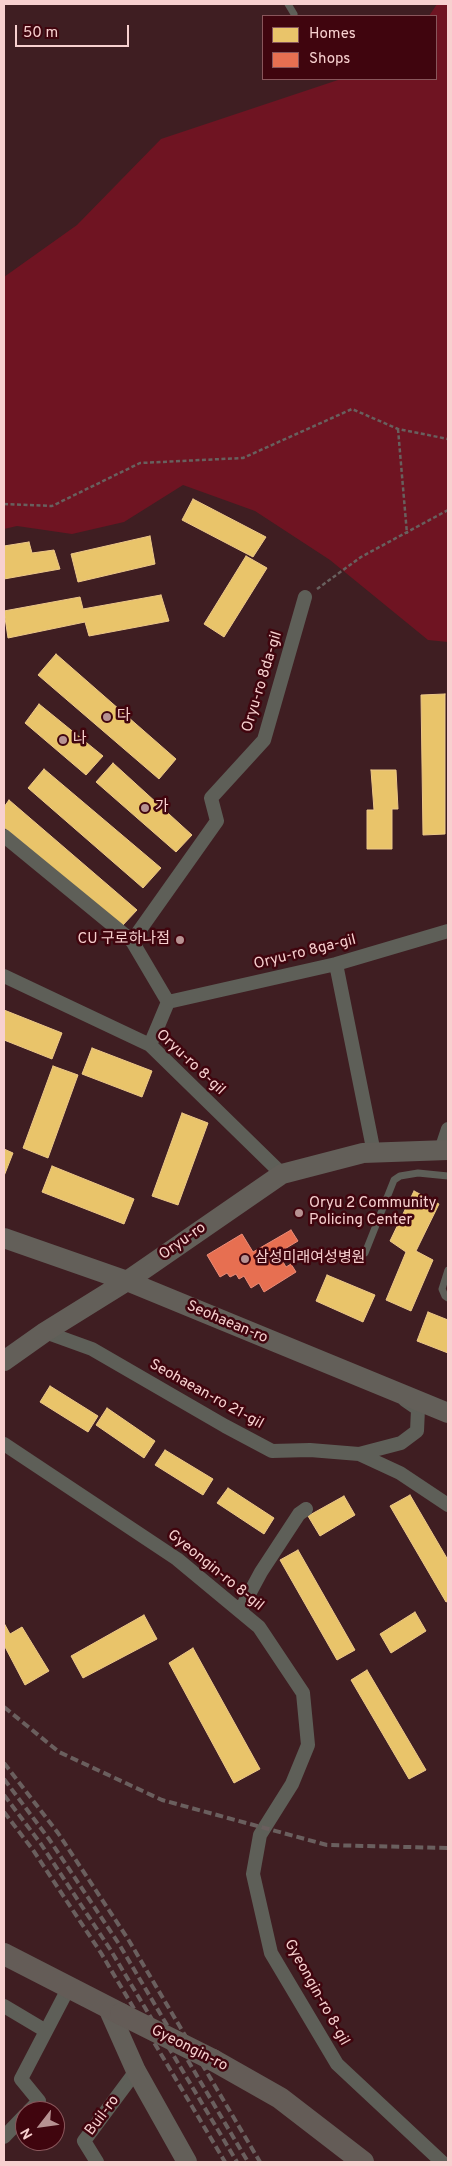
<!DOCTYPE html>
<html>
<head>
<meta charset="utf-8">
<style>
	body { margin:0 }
	#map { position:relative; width:452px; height:2166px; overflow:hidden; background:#3f1e22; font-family:Overpass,sans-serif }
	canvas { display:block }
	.frame { position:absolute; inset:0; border:5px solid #f7d0cf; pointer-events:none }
	.legend { position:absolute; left:262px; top:15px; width:175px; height:65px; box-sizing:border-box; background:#40050e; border:1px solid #89565b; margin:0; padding:6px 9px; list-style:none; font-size:15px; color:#f7d0cf }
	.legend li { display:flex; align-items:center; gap:10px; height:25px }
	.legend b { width:25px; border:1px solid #89565b }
	.north { position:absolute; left:15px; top:2101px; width:50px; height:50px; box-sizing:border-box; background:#40050e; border:1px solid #89565b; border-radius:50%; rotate:240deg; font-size:14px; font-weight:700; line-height:20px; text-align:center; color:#f7d0cf }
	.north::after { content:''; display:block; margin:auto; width:18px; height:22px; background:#b79292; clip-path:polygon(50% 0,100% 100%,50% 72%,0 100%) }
	.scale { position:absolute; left:15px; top:25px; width:114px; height:22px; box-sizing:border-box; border:2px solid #f7d0cf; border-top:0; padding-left:6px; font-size:15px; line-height:18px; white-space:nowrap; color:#f7d0cf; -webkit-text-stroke:4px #40050e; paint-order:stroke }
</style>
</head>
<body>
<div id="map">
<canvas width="452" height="2166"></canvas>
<div class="frame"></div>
<ul class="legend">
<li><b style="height:14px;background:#e9c46a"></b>Homes</li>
<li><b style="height:14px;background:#e76f51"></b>Shops</li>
</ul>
<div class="north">N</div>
<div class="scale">50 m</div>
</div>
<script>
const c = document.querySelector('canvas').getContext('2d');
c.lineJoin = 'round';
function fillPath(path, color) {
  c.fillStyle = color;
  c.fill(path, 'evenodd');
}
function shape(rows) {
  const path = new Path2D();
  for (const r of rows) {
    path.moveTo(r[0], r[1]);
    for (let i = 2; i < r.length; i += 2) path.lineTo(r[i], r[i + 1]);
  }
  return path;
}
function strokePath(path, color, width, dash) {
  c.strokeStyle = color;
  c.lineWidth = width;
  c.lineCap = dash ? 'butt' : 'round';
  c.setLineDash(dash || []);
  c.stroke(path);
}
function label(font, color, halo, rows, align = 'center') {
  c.font = font + ' Overpass,"Noto Sans KR",sans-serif';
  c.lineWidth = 5;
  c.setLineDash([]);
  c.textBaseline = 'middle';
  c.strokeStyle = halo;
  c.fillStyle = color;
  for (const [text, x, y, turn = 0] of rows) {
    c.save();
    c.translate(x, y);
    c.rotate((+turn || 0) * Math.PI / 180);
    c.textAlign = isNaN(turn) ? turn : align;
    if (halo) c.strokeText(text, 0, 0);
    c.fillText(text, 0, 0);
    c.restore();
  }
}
const green = shape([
	[437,4,448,4,448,642,428,640,330,560,255,511,183,485,124,522,72,534,17,526,4,529,4,277,77,225,161,139,341,79,436,79,436,16,429,16]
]);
const homes = shape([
	[193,499,266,537,253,557,182,520,193,499],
	[150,536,155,564,78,582,71,554,150,536],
	[29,542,32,553,54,550,60,569,4,579,4,546,29,542],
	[246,556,267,568,224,637,204,624,246,556],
	[161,595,169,621,89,636,85,622,8,638,4,611,80,597,83,609,161,595],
	[56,654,176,759,159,779,38,675,56,654],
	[445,694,445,834,423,835,421,695,445,694],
	[39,704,103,756,86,775,25,723,39,704],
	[113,763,192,835,176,852,96,782,113,763],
	[44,769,161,868,143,888,28,788,44,769],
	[371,770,396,770,398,809,392,809,392,849,367,849,367,810,374,810,371,770],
	[9,800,137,910,122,926,4,827,4,807,9,800],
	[4,1010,62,1033,52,1059,4,1040,4,1010],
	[92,1048,152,1071,142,1097,82,1074,92,1048],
	[53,1066,78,1075,48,1158,23,1148,53,1066],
	[182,1113,208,1123,178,1205,152,1196,182,1113],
	[4,1149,13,1153,4,1176,4,1149],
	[52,1166,134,1199,124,1224,42,1192,52,1166],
	[414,1191,439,1204,416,1251,433,1260,411,1311,386,1300,406,1252,390,1241,414,1191],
	[327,1275,375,1295,363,1322,316,1301,327,1275],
	[428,1312,448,1320,448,1353,417,1341,428,1312],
	[50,1386,98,1416,88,1432,40,1402,50,1386],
	[107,1408,155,1441,144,1458,96,1425,107,1408],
	[165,1450,213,1479,203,1495,155,1465,165,1450],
	[228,1488,274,1518,264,1534,217,1503,228,1488],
	[410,1495,448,1560,448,1601,446,1602,390,1506,410,1495],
	[344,1496,355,1515,320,1536,308,1516,344,1496],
	[298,1550,355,1650,337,1660,280,1560,298,1550],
	[415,1612,426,1631,391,1653,380,1634,415,1612],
	[144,1615,157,1639,83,1678,71,1656,144,1615],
	[4,1623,10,1634,22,1627,49,1671,25,1685,4,1645,4,1623],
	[193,1648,260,1769,234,1783,169,1663,193,1648],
	[367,1670,426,1770,409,1779,351,1680,367,1670]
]);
const shops = shape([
	[291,1230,298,1241,278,1253,286,1267,291,1264,296,1272,264,1292,259,1283,251,1288,244,1276,239,1279,236,1274,230,1277,227,1273,220,1277,207,1255,242,1234,253,1252,291,1230]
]);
const path = shape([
	[398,429,407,534],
	[4,504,52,506,140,463,243,458,352,409,398,429,448,439],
	[317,589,361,557,448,510]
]);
const lane = shape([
	[288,4,294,14],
	[365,1253,394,1180,400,1176,418,1173,448,1176],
	[448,1270,442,1289,445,1296,448,1298]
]);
const street = shape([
	[4,836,132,941,168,1002,150,1045],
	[132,941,217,821,211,798,264,740,305,597],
	[336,964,374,1153],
	[4,976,150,1045,282,1174],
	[168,1002,336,964,448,931],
	[441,1150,448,1129],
	[45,1332,92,1349,225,1426,272,1451,310,1450,359,1454],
	[405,1400,418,1409,417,1431,401,1443,359,1454,400,1473,448,1505],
	[4,1444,177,1559,259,1627,303,1693,308,1745,292,1784,260,1835,253,1874,271,1953,337,2064,442,2162],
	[240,1611,261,1572,299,1514,306,1509],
	[4,2006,46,2031],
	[29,2111,39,2101,21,2079,69,1987],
	[4,2137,25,2115],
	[97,2162,84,2141,136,2071]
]);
const secondary = shape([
	[4,1238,127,1281,448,1413],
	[4,1361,45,1332,127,1281,282,1174,363,1153,448,1150],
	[108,2008,136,2071,187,2162]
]);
const primary = shape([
	[4,1954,121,2014],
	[213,2060,280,2098,363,2162]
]);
const rail = shape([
	[4,1707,59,1752,162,1800,327,1845,448,1848],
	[4,1763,58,1833,128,1939,260,2162],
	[4,1779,49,1839,119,1944,248,2162],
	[4,1795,41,1844,110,1949,237,2162],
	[4,1812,33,1850,101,1953,225,2162]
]);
const primaryBridge = shape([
	[121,2014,213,2060]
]);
const markers = [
	[107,717,5,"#b79292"],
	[63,740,5,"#b79292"],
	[145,808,5,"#b79292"],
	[180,940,5,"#b79292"],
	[299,1213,5,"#b79292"],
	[245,1259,5,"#b79292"]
];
const streetNames = [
	["Oryu-ro 8da-gil",263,682,-73],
	["Oryu-ro 8ga-gil",305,953,-14],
	["Oryu-ro 8-gil",190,1063,43],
	["Oryu-ro",183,1242,-35],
	["Seohaean-ro",227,1323,23],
	["Seohaean-ro 21-gil",206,1395,29],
	["Gyeongin-ro 8-gil",215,1571,39],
	["Gyeongin-ro 8-gil",316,1993,61],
	["Gyeongin-ro",189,2049,27],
	["Buil-ro",103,2116,-53]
];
const poiNames = [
	["다",117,717],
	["나",73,740],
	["가",155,808],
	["CU 구로하나점",170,940,"right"],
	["Oryu 2 Community",309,1204],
	["Policing Center",309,1221],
	["삼성미래여성병원",255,1259]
];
fillPath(green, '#6f1422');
fillPath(homes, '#e9c46a');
strokePath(homes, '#edc888', 1);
fillPath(shops, '#e76f51');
strokePath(shops, '#ec8c77', 1);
strokePath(path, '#68605e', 2.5, [4, 2.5]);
strokePath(lane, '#5e5f58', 7);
strokePath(street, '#5e5f58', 14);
strokePath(secondary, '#635f59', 20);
strokePath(primary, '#645c57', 22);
strokePath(rail, '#6a5f5e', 4, [8, 4]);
strokePath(primaryBridge, '#645c57', 22);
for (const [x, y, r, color] of markers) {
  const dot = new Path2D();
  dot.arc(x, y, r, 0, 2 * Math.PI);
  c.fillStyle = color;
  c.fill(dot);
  strokePath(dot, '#40050e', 2);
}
label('15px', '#f7d0cf', '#40050e', streetNames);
label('15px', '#f7d0cf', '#40050e', poiNames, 'left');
</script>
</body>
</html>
